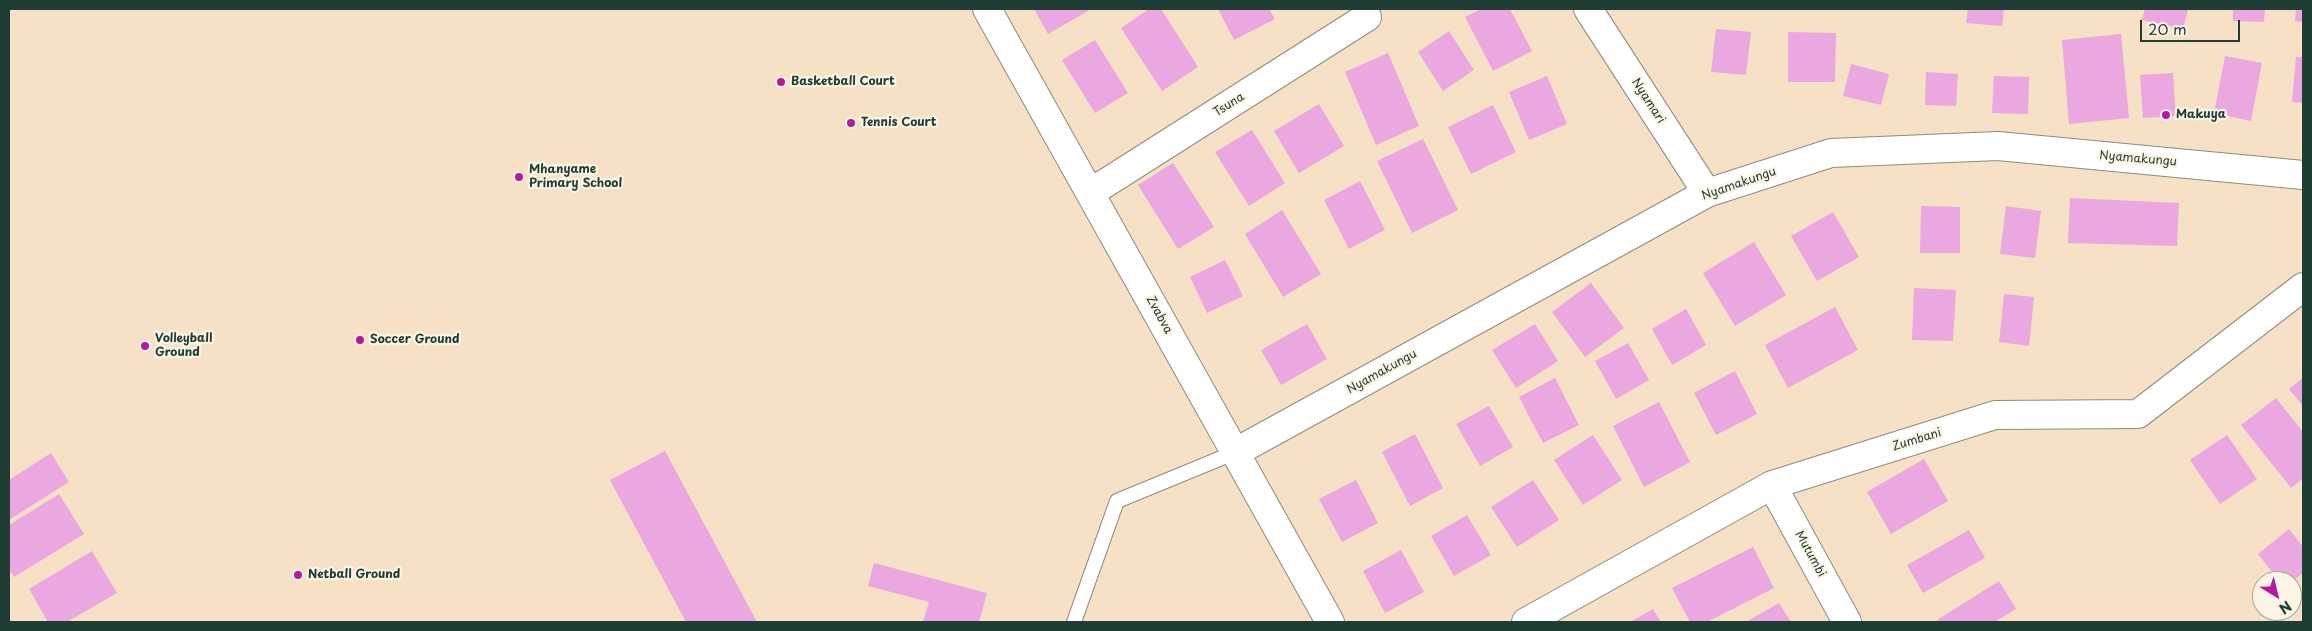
<!DOCTYPE html>
<html>
<head>
<meta charset="utf-8">
<style>
	body { margin:0 }
	#map { position:relative; width:2312px; height:631px; overflow:hidden; background:#f6e0c6; font-family:"Playpen Sans",sans-serif }
	canvas { display:block }
	.frame { position:absolute; inset:0; border:10px solid #1f3d34; pointer-events:none }
	.north { position:absolute; left:2252px; top:571px; width:50px; height:50px; box-sizing:border-box; background:#fcf5e5; border:1px solid #a4ab9e; border-radius:50%; rotate:144deg; font-size:14px; font-weight:700; line-height:20px; text-align:center; color:#1f3d34 }
	.north::after { content:''; display:block; margin:auto; width:18px; height:22px; background:#b5179e; clip-path:polygon(50% 0,100% 100%,50% 72%,0 100%) }
	.scale { position:absolute; left:2140px; top:20px; width:100px; height:22px; box-sizing:border-box; border:2px solid #1f3d34; border-top:0; padding-left:6px; font-size:15px; line-height:18px; white-space:nowrap; color:#1f3d34; -webkit-text-stroke:4px #fcf5e5; paint-order:stroke }
</style>
</head>
<body>
<div id="map">
<canvas width="2312" height="631"></canvas>
<div class="frame"></div>
<div class="north">N</div>
<div class="scale">20 m</div>
</div>
<script>
const c = document.querySelector('canvas').getContext('2d');
c.lineJoin = 'round';
function fillPath(path, color) {
  c.fillStyle = color;
  c.fill(path, 'evenodd');
}
function shape(rows) {
  const path = new Path2D();
  for (const r of rows) {
    path.moveTo(r[0], r[1]);
    for (let i = 2; i < r.length; i += 2) path.lineTo(r[i], r[i + 1]);
  }
  return path;
}
function strokePath(path, color, width, dash) {
  c.strokeStyle = color;
  c.lineWidth = width;
  c.lineCap = dash ? 'butt' : 'round';
  c.setLineDash(dash || []);
  c.stroke(path);
}
function label(font, color, halo, rows, align = 'center') {
  c.font = font + ' "Playpen Sans",sans-serif';
  c.lineWidth = 4.5;
  c.setLineDash([]);
  c.textBaseline = 'middle';
  c.strokeStyle = halo;
  c.fillStyle = color;
  for (const [text, x, y, turn = 0] of rows) {
    c.save();
    c.translate(x, y);
    c.rotate((+turn || 0) * Math.PI / 180);
    c.textAlign = isNaN(turn) ? turn : align;
    if (halo) c.strokeText(text, 0, 0);
    c.fillText(text, 0, 0);
    c.restore();
  }
}
const building = shape([
	[1034,9,1086,9,1088,11,1048,34],
	[1149,9,1161,9,1198,67,1162,91,1121,28],
	[1218,9,1269,9,1275,19,1234,40],
	[1481,9,1510,9,1532,51,1493,71,1465,17],
	[1968,9,2004,9,2002,26,1966,23],
	[2145,9,2188,9,2183,29,2142,20],
	[2233,9,2265,9,2264,22,2233,21],
	[2296,9,2303,9,2303,22,2295,21],
	[1716,29,1751,32,1746,75,1711,72],
	[1449,31,1474,70,1443,91,1418,52],
	[1788,32,1836,33,1835,82,1788,82],
	[2121,34,2129,118,2069,124,2062,40],
	[1095,40,1128,93,1095,113,1062,60],
	[1388,53,1419,126,1376,145,1345,72],
	[2225,56,2262,63,2251,121,2214,113],
	[2296,57,2303,57,2303,103,2292,102],
	[1851,64,1889,74,1881,105,1843,96],
	[1926,72,1958,74,1956,106,1925,105],
	[2173,73,2176,116,2143,118,2140,75],
	[1547,76,1567,124,1529,140,1509,92],
	[1994,76,2029,77,2028,114,1992,113],
	[1319,104,1344,146,1299,173,1274,131],
	[1493,105,1516,152,1471,174,1448,127],
	[1252,130,1285,183,1249,206,1215,152],
	[1423,139,1458,210,1412,233,1377,161],
	[1173,163,1214,227,1178,249,1138,185],
	[1360,181,1385,230,1349,249,1324,200],
	[2070,198,2179,203,2177,246,2068,243],
	[1921,206,1960,207,1960,253,1920,253],
	[2006,206,2041,211,2035,258,2000,254],
	[1282,210,1321,274,1283,297,1245,234],
	[1833,212,1859,257,1817,281,1791,236],
	[1754,242,1786,295,1735,326,1703,273],
	[1225,260,1243,296,1207,313,1190,277],
	[1591,283,1624,328,1585,357,1552,312],
	[1914,288,1956,290,1953,341,1912,340],
	[2004,294,2034,297,2029,346,1999,342],
	[1835,307,1858,350,1788,388,1765,345],
	[1686,309,1706,345,1672,365,1652,329],
	[1307,324,1327,359,1281,385,1261,350],
	[1535,324,1558,361,1516,388,1492,350],
	[1628,343,1649,380,1616,399,1595,361],
	[1735,371,1757,414,1716,435,1694,393],
	[1555,378,1579,425,1543,443,1519,397],
	[2303,378,2303,406,2289,389],
	[2276,398,2303,432,2303,478,2291,488,2241,425],
	[1659,402,1690,462,1644,487,1613,426],
	[1489,406,1513,447,1480,466,1456,424],
	[1415,434,1443,488,1410,506,1382,452],
	[1593,435,1622,480,1583,505,1554,460],
	[2227,435,2257,479,2220,504,2190,460],
	[665,451,757,622,686,622,610,480],
	[51,453,69,482,9,520,9,480],
	[1924,459,1948,501,1891,534,1867,492],
	[1356,480,1378,523,1342,542,1319,499],
	[1533,480,1559,520,1517,547,1491,507],
	[59,494,84,534,14,577,9,569,9,525],
	[1467,515,1491,555,1454,576,1431,536],
	[2289,529,2303,547,2303,573,2293,581,2279,581,2258,554],
	[1969,530,1985,558,1923,593,1907,565],
	[1753,547,1774,588,1707,622,1690,622,1672,588],
	[1401,550,1424,592,1385,613,1363,571],
	[92,551,117,593,67,622,48,622,29,589],
	[874,563,987,593,979,622,923,622,929,602,868,586],
	[1999,581,2016,609,1995,622,1938,622,1937,620],
	[1779,603,1791,622,1746,622],
	[1653,609,1661,622,1630,622]
]);
const service = shape([
	[1074,622,1117,501,1236,452]
]);
const minor = shape([
	[987,9,1330,622],
	[1588,9,1707,193],
	[1090,193,1367,17],
	[1236,452,1707,193,1831,153,1998,146,2303,175],
	[1772,485,1847,622],
	[1526,622,1772,485,1995,415,2138,414,2303,287]
]);
const markers = [
	[781,82,5,"#b5179e"],
	[2166,115,5,"#b5179e"],
	[851,123,5,"#b5179e"],
	[519,177,5,"#b5179e"],
	[360,340,5,"#b5179e"],
	[145,346,5,"#b5179e"],
	[298,575,5,"#b5179e"]
];
const poiNames = [
	["Basketball Court",791,82],
	["Makuya",2176,115],
	["Tennis Court",861,123],
	["Mhanyame",529,170],
	["Primary School",529,184],
	["Volleyball",155,339],
	["Ground",155,353],
	["Soccer Ground",370,340],
	["Netball Ground",308,575]
];
const streetNames = [
	["Nyamari",1648,101,57],
	["Tsuna",1229,105,-32],
	["Nyamakungu",2138,159,5],
	["Nyamakungu",1739,184,-19],
	["Zvabva",1159,315,61],
	["Nyamakungu",1382,372,-29],
	["Zumbani",1917,440,-17],
	["Mutumbi",1810,554,61]
];
fillPath(building, '#eba7df');
strokePath(service, '#8a8e7d', 16);
strokePath(minor, '#8a8e7d', 30);
strokePath(service, '#fff', 14);
strokePath(minor, '#fff', 28);
for (const [x, y, r, color] of markers) {
  const dot = new Path2D();
  dot.arc(x, y, r, 0, 2 * Math.PI);
  c.fillStyle = color;
  c.fill(dot);
  strokePath(dot, '#fcf5e5', 2);
}
label('bold 12px', '#1f3d34', '#fcf5e5', poiNames, 'left');
label('12px', '#1f3d34', '#fcf5e5', streetNames);
</script>
</body>
</html>
